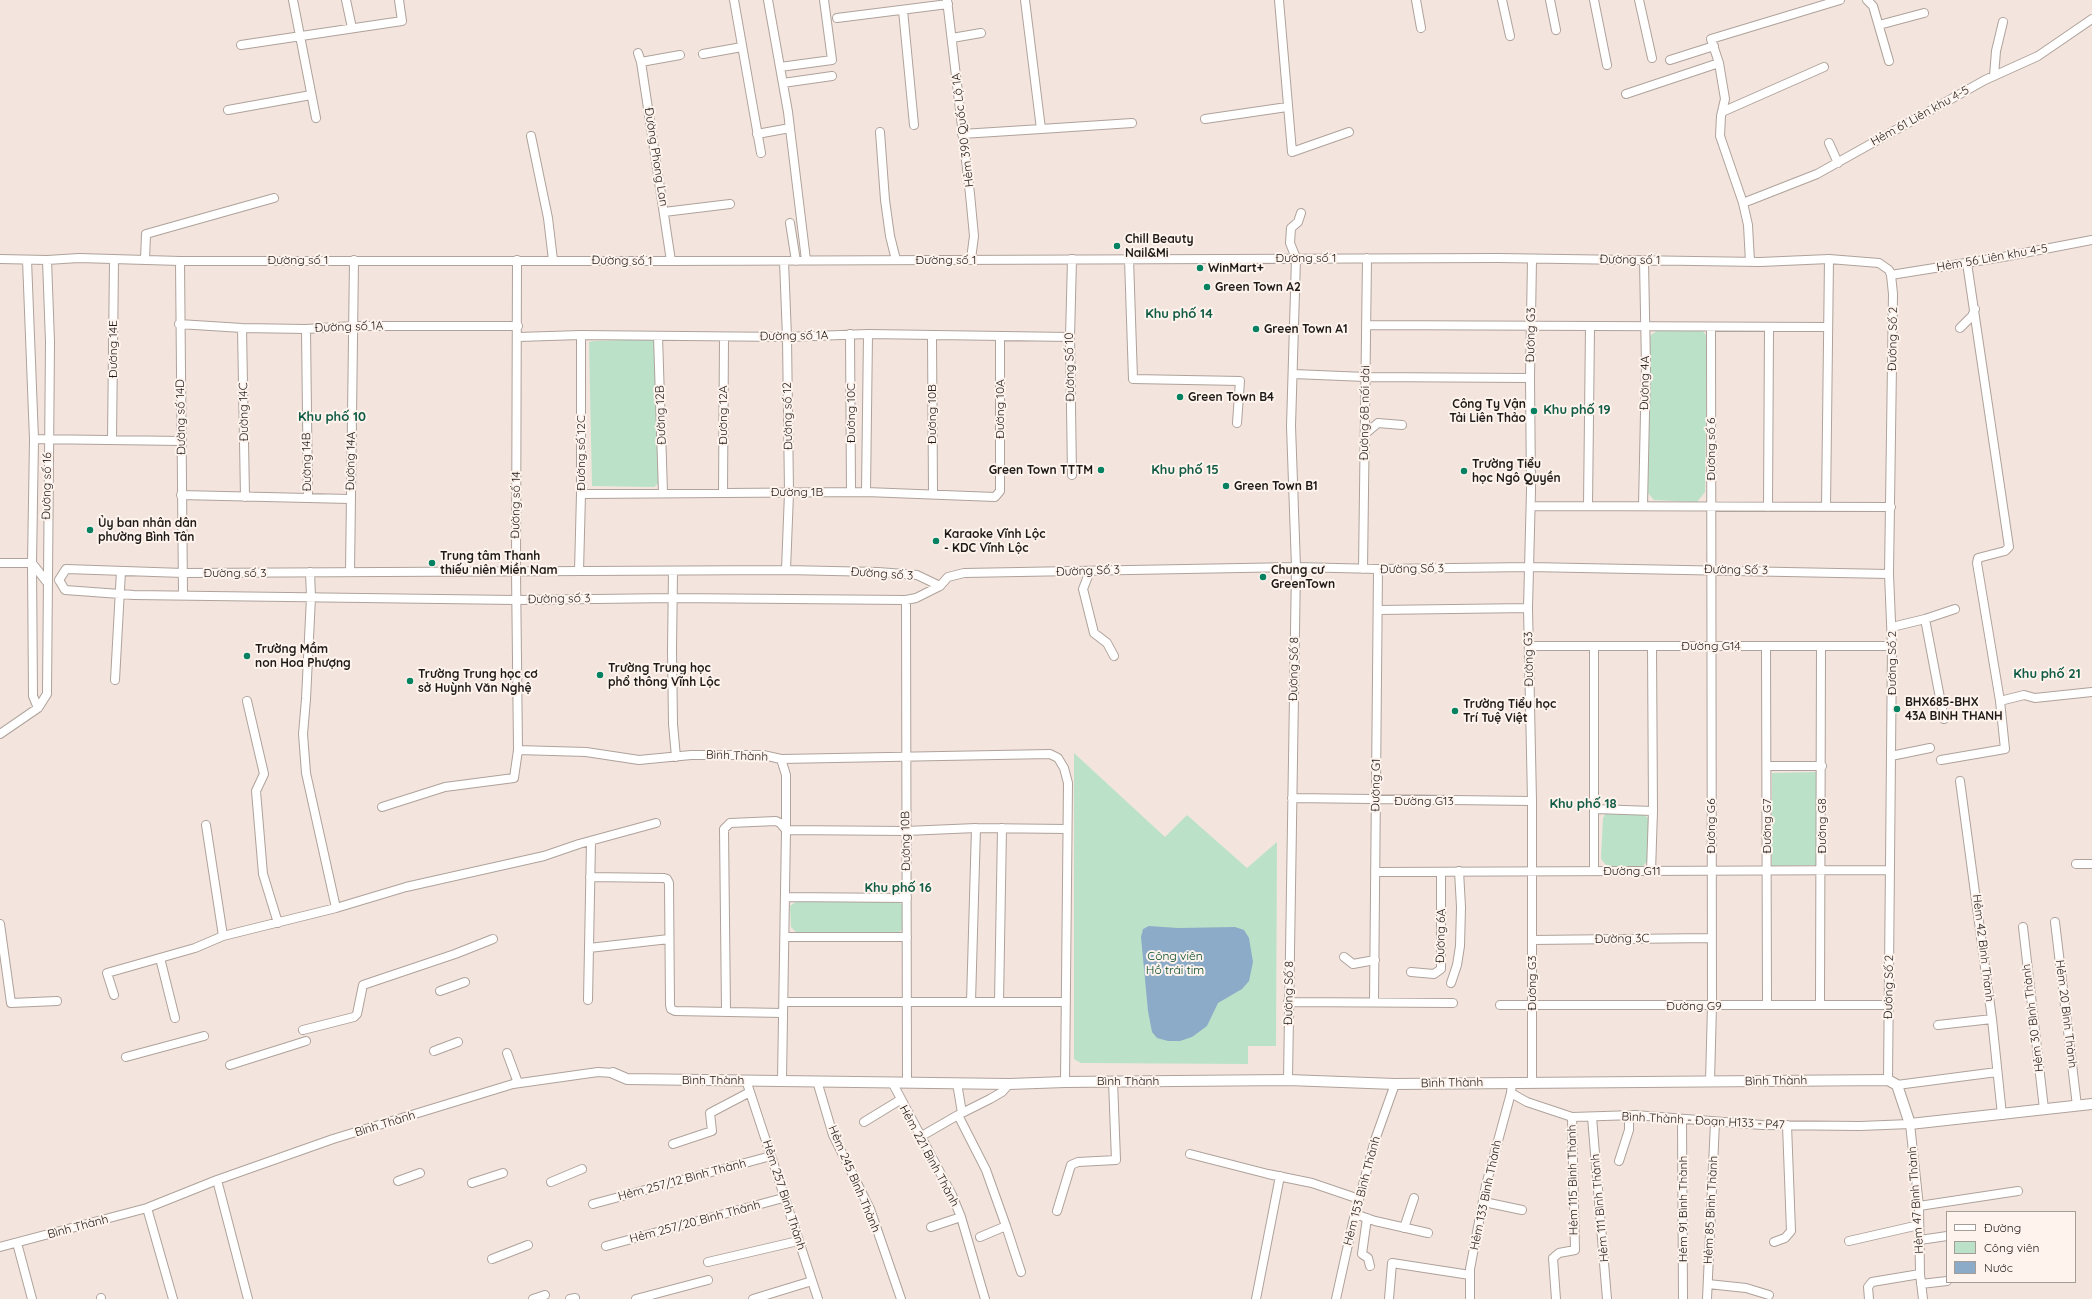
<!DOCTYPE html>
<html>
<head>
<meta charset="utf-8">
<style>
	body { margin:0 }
	#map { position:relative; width:2092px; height:1299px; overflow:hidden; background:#f3e5dd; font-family:Quicksand,sans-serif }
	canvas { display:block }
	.legend { position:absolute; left:1946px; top:1211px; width:130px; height:72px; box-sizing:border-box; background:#fef3ed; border:1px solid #a49c97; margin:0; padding:5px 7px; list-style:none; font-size:12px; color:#1e1a17 }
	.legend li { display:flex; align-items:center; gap:8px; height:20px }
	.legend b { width:20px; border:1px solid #a49c97 }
</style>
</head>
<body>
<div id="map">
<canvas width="2092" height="1299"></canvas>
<ul class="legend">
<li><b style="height:5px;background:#fff"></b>Đường</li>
<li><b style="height:11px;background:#bbe2c8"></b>Công viên</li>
<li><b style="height:11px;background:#8cabc8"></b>Nước</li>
</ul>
</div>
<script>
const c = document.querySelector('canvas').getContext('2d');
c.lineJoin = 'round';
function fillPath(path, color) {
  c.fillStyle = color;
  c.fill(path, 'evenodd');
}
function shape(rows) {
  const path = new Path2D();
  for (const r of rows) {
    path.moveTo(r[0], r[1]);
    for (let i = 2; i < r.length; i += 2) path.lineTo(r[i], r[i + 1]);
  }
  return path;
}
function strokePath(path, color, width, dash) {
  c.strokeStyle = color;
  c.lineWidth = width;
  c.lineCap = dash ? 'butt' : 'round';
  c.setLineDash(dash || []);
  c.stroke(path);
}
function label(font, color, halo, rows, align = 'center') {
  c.font = font + ' Quicksand,sans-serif';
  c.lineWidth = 4;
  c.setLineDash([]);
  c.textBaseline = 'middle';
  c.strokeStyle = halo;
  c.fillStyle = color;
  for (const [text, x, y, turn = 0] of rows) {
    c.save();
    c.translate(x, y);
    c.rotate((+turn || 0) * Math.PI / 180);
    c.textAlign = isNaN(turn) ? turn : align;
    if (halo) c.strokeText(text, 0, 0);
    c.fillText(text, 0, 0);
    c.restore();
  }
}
const green = shape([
	[1658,330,1703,331,1707,337,1705,492,1697,502,1654,500,1648,493,1649,340,1651,335],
	[653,339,656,346,659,483,654,487,592,486,589,342,594,341],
	[1074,753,1165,837,1187,815,1247,868,1277,842,1276,1046,1248,1046,1248,1064,1081,1063,1074,1059],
	[1816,772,1816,865,1772,866,1772,773],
	[1611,812,1644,815,1648,818,1648,860,1643,866,1607,866,1601,859,1603,818,1606,813],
	[797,901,898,902,903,905,903,929,899,932,796,932,791,927,790,906]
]);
const water = shape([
	[1149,926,1178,928,1235,927,1244,930,1249,938,1253,962,1249,981,1242,989,1218,1003,1207,1026,1192,1037,1180,1041,1168,1041,1157,1038,1152,1032,1148,1011,1141,937,1143,929]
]);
const minor = shape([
	[293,0,316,118],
	[346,0,352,28],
	[734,0,761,153],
	[768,0,788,112,806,260],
	[947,0,970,194,974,236,971,259],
	[1279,0,1292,152,1349,132],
	[1416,0,1421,28],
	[1502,0,1510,36],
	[1550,0,1556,30],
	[1594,0,1607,65],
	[1639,0,1652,58],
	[1867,0,1873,6,1889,61],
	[903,10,914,125],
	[837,18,948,4],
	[1879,25,1924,13],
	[952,38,981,33],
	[241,45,402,21,399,0],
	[638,53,641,62,671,261],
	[703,54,742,47],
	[1670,60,1714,46],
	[641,62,680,55],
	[780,67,832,60,824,0],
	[1994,76,1996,51,2003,22],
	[783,83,832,76],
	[1626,94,1719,63],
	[228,110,311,95],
	[1722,112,1824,67],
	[1205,119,1287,107],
	[1041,129,1132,123],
	[880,132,885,200,890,236,896,260],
	[757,134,790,128],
	[962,134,1041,129,1025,0],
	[531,136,548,218,553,260],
	[1829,143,1838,163],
	[1743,203,1817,174,1985,80,2038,56,2092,19],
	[664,212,730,204],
	[790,223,796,261],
	[0,259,47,260,79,258,180,261,671,261,1498,258,1760,262,1829,259,1879,263,1889,270,1891,275,1893,294,1889,574,1892,646,1888,1080],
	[1129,259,1133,379,1240,381,1237,423],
	[27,260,34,439,32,563,33,696,38,708],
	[145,260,146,234,274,198],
	[180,261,183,595],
	[784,261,787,337,789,493,786,570],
	[1750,262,1748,225,1743,203,1720,136,1721,116,1725,99,1719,63,1711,39,1840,0],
	[1967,263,2009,547,2005,551,1978,558,1977,563,2000,701],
	[1891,275,2003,257,2092,240],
	[179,324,242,328,306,329,353,326,518,326],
	[1366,325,1827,327],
	[242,328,245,497],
	[1960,328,1972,316,1975,309],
	[306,329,308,498],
	[850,334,851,492],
	[658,336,663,493],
	[932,336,933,493],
	[518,337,581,335,787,337,868,334,1070,337],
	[1293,374,1366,377,1530,378],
	[1365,434,1378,423,1402,425],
	[34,439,182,441],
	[112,439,114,260],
	[1072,475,1070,337,1072,259],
	[866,492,868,334],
	[723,493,724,337],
	[581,494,866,492,995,497,1000,491,1000,337],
	[181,495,350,499],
	[1531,506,1891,507],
	[1588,506,1590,326],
	[1643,506,1646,366,1644,261],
	[1768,507,1769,328],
	[1826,507,1829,259],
	[0,563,32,563,46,581],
	[1363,569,1367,258],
	[579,571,581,494,581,335],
	[1090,571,1083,589,1094,633,1107,643,1114,656],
	[310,572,311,597,306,699,303,734,306,773,336,908],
	[350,572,354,260],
	[673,572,672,650,673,724,676,757],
	[59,580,65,590,134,595,516,600,673,598,906,600,916,598,940,586,948,577,964,573,1296,567,1378,569,1529,567,1889,574],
	[59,580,66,569,183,573,786,570,878,572,917,575,940,586],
	[906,600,907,1082],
	[1378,610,1528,608],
	[1925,619,1944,719],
	[1892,627,1925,619,1955,609],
	[1529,646,1892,646],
	[1766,646,1767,1005],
	[115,680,121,571],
	[247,701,264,774,256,791,263,874,278,923],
	[0,734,38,708,47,694,50,342,47,260],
	[518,750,586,752,639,760,691,755,763,755,781,759,786,775,786,830,782,1080],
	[1891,756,1930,748],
	[781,759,1050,754,1058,758,1064,768,1068,783,1065,1082],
	[1941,760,2005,749,2000,701,2024,695,2035,698,2092,692],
	[1767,766,1822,766],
	[1960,781,1992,1019,2002,1115],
	[1292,798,1532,801],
	[382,807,445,787,514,778,518,750,516,571,517,260],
	[1595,809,1653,811],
	[206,825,223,936],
	[2076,864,2092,864],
	[1594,871,1594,646],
	[1651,871,1653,811,1652,646],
	[1375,872,1890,870],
	[590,877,664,878,667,879,669,883,670,1005,671,1009,675,1011,783,1013],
	[786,897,907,898],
	[2055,922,2077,1106],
	[0,924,11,1003,57,1001],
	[2023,927,2044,1109],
	[785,937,907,937],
	[1532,940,1712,938],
	[589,948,669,939],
	[1344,957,1353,964,1375,960],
	[160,958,175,1018],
	[1411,972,1434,974,1441,969,1441,872],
	[1451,983,1457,965,1460,946,1461,907,1459,871],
	[440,991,465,982],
	[114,995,107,973,195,948,223,936,336,908,406,887,544,856,579,844,656,823],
	[588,1000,591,842],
	[1374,1001,1378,569],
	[784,1002,1066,1002],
	[971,1002,976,828],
	[999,1002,1002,828],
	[1288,1002,1453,1003],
	[1500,1005,1888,1005],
	[1820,1005,1821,646],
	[726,1011,724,829,730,823,776,821,780,823,786,830,906,831,976,828,1067,829],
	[1938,1025,1992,1019],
	[303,1030,354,1017,357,1014,363,985,455,954,493,939],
	[434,1051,458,1042],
	[507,1053,518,1083],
	[126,1057,204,1036],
	[230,1065,306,1041],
	[746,1080,818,1299],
	[1288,1080,1296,567,1291,426,1296,258,1290,243,1291,228,1298,222,1301,213],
	[817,1081,833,1135,870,1209,901,1299],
	[1710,1081,1712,1006,1711,327],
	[892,1082,952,1195,961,1217,985,1299],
	[1512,1082,1511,1093,1527,1102,1572,1117,1635,1115,1762,1125,1860,1126,1910,1124,1919,1206,1920,1274,1923,1299],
	[1532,1082,1532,801,1528,608,1531,490,1530,378,1532,259],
	[957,1083,962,1113],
	[1897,1085,1997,1072],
	[958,1115,986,1170,1006,1226,980,1237],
	[1592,1117,1607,1299],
	[1682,1120,1683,1299],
	[864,1122,900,1100],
	[920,1137,958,1115,990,1099,1002,1092,1009,1084],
	[673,1144,712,1131,710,1113,750,1092],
	[1190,1154,1268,1174,1312,1183,1359,1199],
	[1619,1161,1629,1130,1629,1116],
	[217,1180,248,1299],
	[398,1181,420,1173],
	[551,1182,582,1169],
	[472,1183,503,1173],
	[1484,1202,1522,1210],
	[593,1204,771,1156],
	[1919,1206,2018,1191],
	[147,1208,173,1299],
	[1057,1211,1071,1165,1078,1162,1116,1160,1113,1081],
	[1355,1214,1375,1221,1428,1233],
	[1367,1218,1362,1254,1368,1258,1370,1266],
	[1006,1226,1021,1272],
	[931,1227,961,1217],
	[1404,1228,1414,1198],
	[1920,1240,1947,1236],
	[1849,1241,1919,1225],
	[1774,1242,1785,1238,1791,1231,1787,1125],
	[17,1243,32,1299],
	[606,1246,783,1198],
	[0,1247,147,1208,217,1180,333,1139,513,1084,598,1072,613,1073],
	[492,1259,528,1245],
	[708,1262,798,1241],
	[1708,1284,1746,1288,1769,1295],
	[1921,1284,1947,1281],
	[101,1298,101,1299],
	[533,1299,545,1295],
	[570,1299,575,1298],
	[636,1299,708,1280],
	[753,1299,812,1281],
	[1256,1299,1280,1176],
	[1336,1299,1353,1222,1375,1140,1395,1084],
	[1389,1299,1392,1263,1470,1275],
	[1470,1299,1470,1269,1486,1185,1511,1093],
	[1556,1299,1553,1258,1559,1253,1575,1250,1572,1117],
	[1707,1299,1715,1122],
	[1869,1299,1868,1287,1872,1282,1920,1274]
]);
const tertiary = shape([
	[613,1073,627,1079,1009,1084,1065,1082,1288,1080,1395,1084,1888,1080,1897,1085,1910,1124,2092,1104]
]);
const markers = [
	[1117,246,4,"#038161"],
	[1200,268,4,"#038161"],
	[1207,287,4,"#038161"],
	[1256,329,4,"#038161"],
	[1180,397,4,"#038161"],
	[1534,411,4,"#038161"],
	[1101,470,4,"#038161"],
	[1464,471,4,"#038161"],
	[1226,486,4,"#038161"],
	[90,530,4,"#038161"],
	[936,541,4,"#038161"],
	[432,563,4,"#038161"],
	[1263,577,4,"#038161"],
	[247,656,4,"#038161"],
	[600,675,4,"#038161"],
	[410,681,4,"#038161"],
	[1897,709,4,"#038161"],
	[1455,711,4,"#038161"]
];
const streetNames = [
	["Hẻm 61 Liên khu 4-5",1920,116,-29],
	["Hẻm 390 Quốc Lộ 1A",963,130,-97],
	["Đường Phong Lan",656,157,81],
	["Đường số 1",1306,258],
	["Hẻm 56 Liên khu 4-5",1992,258,-10],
	["Đường số 1",298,260],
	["Đường số 1",946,260],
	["Đường số 1",1630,260,1],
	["Đường số 1",622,261,1],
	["Đường số 1A",349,327,-2],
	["Đường G3",1531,335,-89],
	["Đường số 1A",794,336,-1],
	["Đường Số 2",1893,339,-89],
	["Đường 14E",113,349,-90],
	["Đường Số 10",1070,367,-91],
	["Đường 4A",1645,383,-89],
	["Đường 10A",1000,409,-90],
	["Đường 14C",244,412,-91],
	["Đường 10C",851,413,-90],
	["Đường 6B nối dài",1365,413,-89],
	["Đường 10B",932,414,-90],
	["Đường 12B",661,415,-92],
	["Đường 12A",723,415,-90],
	["Đường số 12",788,416,-91],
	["Đường số 14D",181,417,-91],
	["Đường số 6",1711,449,-90],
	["Đường số 12C",581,453,-90],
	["Đường 14A",351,461,-89],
	["Đường 14B",307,462,-91],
	["Đường số 16",47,486,-89],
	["Đường 1B",797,492],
	["Đường số 14",516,505,-89],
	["Đường Số 3",1412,569,-1],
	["Đường Số 3",1736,570,1],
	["Đường Số 3",1088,571,-2],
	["Đường số 3",235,573],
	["Đường số 3",882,574,4],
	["Đường số 3",559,599,-1],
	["Đường G14",1711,646],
	["Đường G3",1529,659,-91],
	["Đường Số 2",1892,663,-90],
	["Đường Số 8",1294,669,-89],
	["Bình Thành",737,756,2],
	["Đường G1",1376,785,-89],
	["Đường G13",1424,801],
	["Đường G6",1711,826,-90],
	["Đường G7",1767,826,-90],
	["Đường G8",1822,826,-90],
	["Đường 10B",906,841,-91],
	["Đường G11",1632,871],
	["Đường 6A",1441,936,-89],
	["Đường 3C",1622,939,-1],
	["Hẻm 42 Bình Thành",1983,948,83],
	["Đường G3",1532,983,-90],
	["Đường Số 2",1889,987,-89],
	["Đường Số 8",1289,993,-89],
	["Đường G9",1694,1006],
	["Hẻm 20 Bình Thành",2066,1014,83],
	["Hẻm 30 Bình Thành",2033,1018,-97],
	["Bình Thành",713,1080],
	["Bình Thành",1128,1081],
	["Bình Thành",1776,1081,-1],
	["Bình Thành",1452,1083,-1],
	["Bình Thành - Đoạn H133 - P47",1703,1121,3],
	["Bình Thành",385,1124,-17],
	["Hẻm 221 Bình Thành",929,1156,62],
	["Hẻm 245 Bình Thành",854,1179,67],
	["Hẻm 257/12 Bình Thành",682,1180,-15],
	["Hẻm 115 Bình Thành",1573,1180,-91],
	["Hẻm 153 Bình Thành",1362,1191,-75],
	["Hẻm 257 Bình Thành",784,1195,72],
	["Hẻm 133 Bình Thành",1486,1195,-78],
	["Hẻm 47 Bình Thành",1916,1200,-94],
	["Hẻm 111 Bình Thành",1600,1208,-95],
	["Hẻm 91 Bình Thành",1683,1209,-90],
	["Hẻm 85 Bình Thành",1711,1210,-87],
	["Hẻm 257/20 Bình Thành",695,1222,-15],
	["Bình Thành",78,1227,-15]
];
const poiNames = [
	["Chill Beauty",1125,239],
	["Nail&Mi",1125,253],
	["WinMart+",1208,268],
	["Green Town A2",1215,287],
	["Green Town A1",1264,329],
	["Green Town B4",1188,397],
	["Công Ty Vận",1526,404,"right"],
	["Tải Liên Thảo",1526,418,"right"],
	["Trường Tiểu",1472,464],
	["học Ngô Quyền",1472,478],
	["Green Town TTTM",1093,470,"right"],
	["Green Town B1",1234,486],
	["Ủy ban nhân dân",98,523],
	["phường Bình Tân",98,537],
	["Karaoke Vĩnh Lộc",944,534],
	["- KDC Vĩnh Lộc",944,548],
	["Trung tâm Thanh",440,556],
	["thiếu niên Miền Nam",440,570],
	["Chung cư",1271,570],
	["GreenTown",1271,584],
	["Trường Mầm",255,649],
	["non Hoa Phượng",255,663],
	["Trường Trung học",608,668],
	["phổ thông Vĩnh Lộc",608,682],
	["Trường Trung học cơ",418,674],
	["sở Huỳnh Văn Nghệ",418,688],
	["BHX685-BHX",1905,702],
	["43A BINH THANH",1905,716],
	["Trường Tiểu học",1463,704],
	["Trí Tuệ Việt",1463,718]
];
const parkNames = [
	["Công viên",1175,956],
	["Hồ trái tim",1175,970]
];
const neighbourhoodNames = [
	["Khu phố 14",1179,314],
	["Khu phố 19",1577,410],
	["Khu phố 10",332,417],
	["Khu phố 15",1185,470],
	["Khu phố 21",2047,674],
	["Khu phố 18",1583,804],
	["Khu phố 16",898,888]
];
fillPath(green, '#bbe2c8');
fillPath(water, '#8cabc8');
strokePath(minor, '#afa29b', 10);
strokePath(tertiary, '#afa29b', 12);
strokePath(minor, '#fff', 8);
strokePath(tertiary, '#fff', 10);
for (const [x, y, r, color] of markers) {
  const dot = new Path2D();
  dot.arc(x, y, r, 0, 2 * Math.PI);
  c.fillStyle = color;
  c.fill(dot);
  strokePath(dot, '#fef3ed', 1.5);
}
label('12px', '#1e1a17', '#fef3ed', streetNames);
label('bold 12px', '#1e1a17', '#fef3ed', poiNames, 'left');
label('12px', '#024727', '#fef3ed', parkNames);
label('bold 13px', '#115c46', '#fef3ed', neighbourhoodNames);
</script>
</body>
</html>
